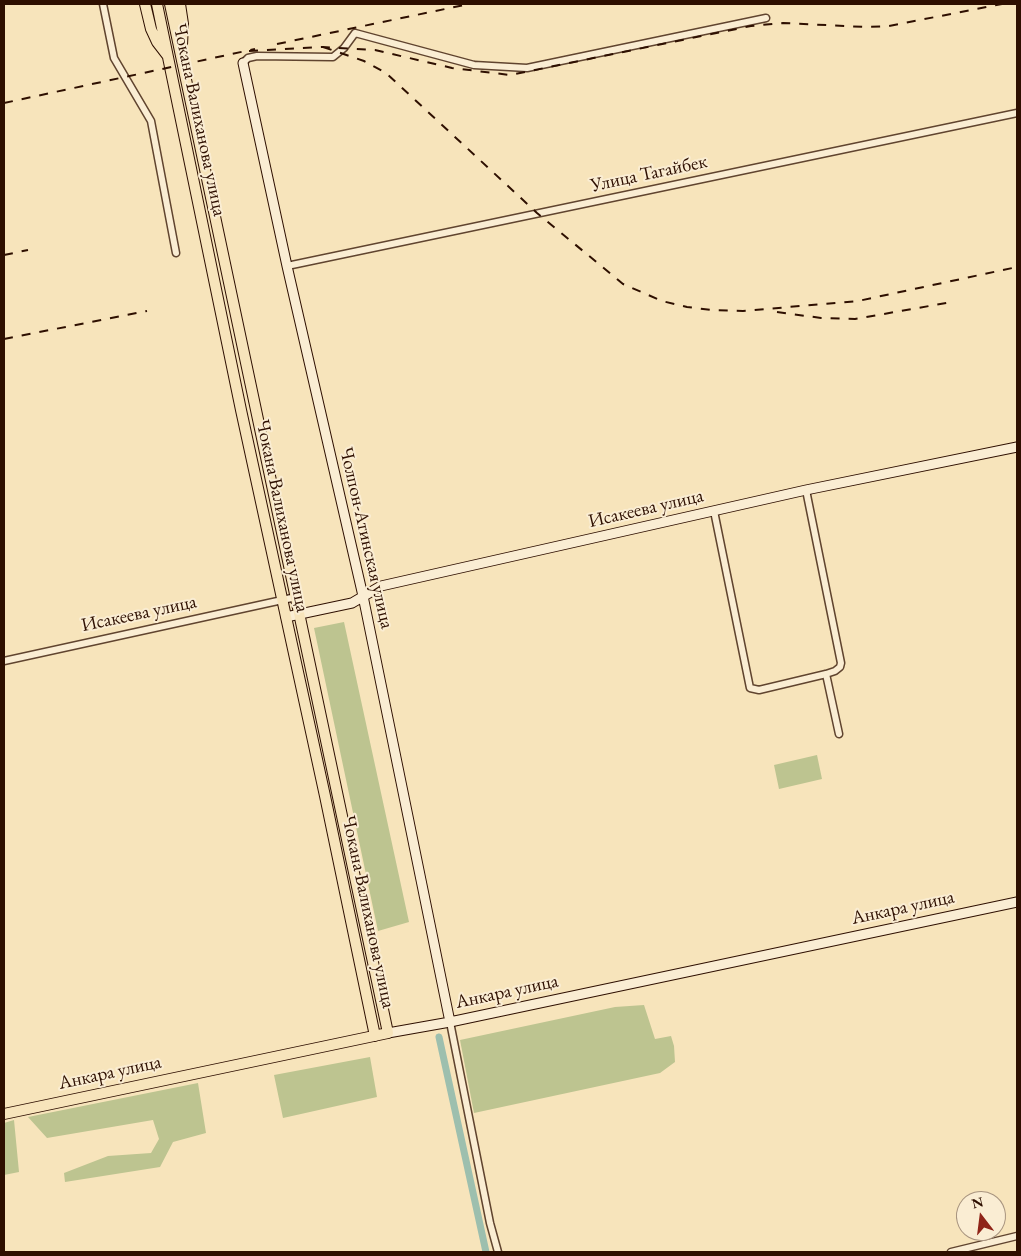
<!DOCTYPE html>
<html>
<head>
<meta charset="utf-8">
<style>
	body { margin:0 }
	#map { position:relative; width:1021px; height:1256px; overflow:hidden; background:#f7e4bb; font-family:"EB Garamond",serif }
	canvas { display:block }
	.frame { position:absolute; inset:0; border:5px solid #2e0f00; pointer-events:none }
	.north { position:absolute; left:956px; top:1191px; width:50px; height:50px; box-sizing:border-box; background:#faedd3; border:1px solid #a8947f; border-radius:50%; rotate:345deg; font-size:14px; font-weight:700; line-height:20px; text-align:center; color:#2e0f00 }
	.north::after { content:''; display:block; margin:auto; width:18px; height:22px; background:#8f2418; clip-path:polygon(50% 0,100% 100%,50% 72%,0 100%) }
</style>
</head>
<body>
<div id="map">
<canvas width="1021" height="1256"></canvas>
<div class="frame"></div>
<div class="north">N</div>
</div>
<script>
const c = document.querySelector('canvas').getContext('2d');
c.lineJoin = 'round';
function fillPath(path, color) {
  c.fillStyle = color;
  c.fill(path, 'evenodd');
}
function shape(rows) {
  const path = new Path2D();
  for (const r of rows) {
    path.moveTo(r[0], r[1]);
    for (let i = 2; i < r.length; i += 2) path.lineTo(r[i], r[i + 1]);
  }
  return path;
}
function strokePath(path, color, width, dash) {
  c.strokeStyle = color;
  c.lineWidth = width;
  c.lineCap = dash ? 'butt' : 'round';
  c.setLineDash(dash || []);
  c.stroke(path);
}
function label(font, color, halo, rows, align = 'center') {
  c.font = font + ' "EB Garamond",serif';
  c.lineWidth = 4;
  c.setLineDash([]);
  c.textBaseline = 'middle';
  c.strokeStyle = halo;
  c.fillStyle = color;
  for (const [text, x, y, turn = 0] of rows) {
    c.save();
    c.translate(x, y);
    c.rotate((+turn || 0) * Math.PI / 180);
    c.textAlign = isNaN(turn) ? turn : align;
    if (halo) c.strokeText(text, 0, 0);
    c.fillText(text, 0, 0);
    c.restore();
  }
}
const green = shape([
	[344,622,409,922,378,931,314,628],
	[817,755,822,779,779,789,774,765],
	[644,1005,655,1039,671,1036,674,1046,675,1062,660,1073,474,1113,460,1040,615,1007],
	[370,1057,377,1097,283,1118,274,1075],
	[198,1083,206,1133,173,1142,160,1167,65,1182,64,1173,108,1156,151,1153,159,1139,153,1120,47,1138,28,1117],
	[14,1120,19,1172,4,1175,4,1123]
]);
const canal = shape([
	[439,1037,486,1252]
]);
const street = shape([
	[103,4,114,58,151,121,176,253],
	[243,63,248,58,257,56,333,57,344,48,355,33,474,65,527,68,766,18],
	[287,266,1017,113],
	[714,511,750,688,759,690,826,674,835,671,840,667,841,663,806,490],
	[4,661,296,597],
	[826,674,839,734],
	[450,1022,490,1223,498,1252],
	[951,1252,1017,1236]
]);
const secondary = shape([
	[243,63,287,266,363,596,450,1022],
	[286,617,352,603,381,586,806,490,1017,447],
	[388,1033,450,1022,1017,902]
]);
const primary = shape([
	[145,4,151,29,157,42,167,55],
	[157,4,241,410,325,796,375,1036],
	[180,4,183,24,182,45],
	[4,1114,388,1033,170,4]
]);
const rail = shape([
	[277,44,469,4],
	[323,47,364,61,386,73,537,213,623,284,662,301,687,307,711,310,743,311,858,301,1017,267],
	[249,51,323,47,375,50,452,68,510,75,751,26,783,23,866,27,889,26,1002,4],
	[4,103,255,49],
	[4,255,28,250],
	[777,312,821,318,855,319,952,302],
	[4,339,147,311]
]);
const streetNames = [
	["Чокана Валиханова улица",199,120,78],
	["Улица Тагайбек",649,174,-12],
	["Исакеева улица",646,509,-13],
	["Чокана Валиханова улица",282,516,78],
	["Чолпон-Атинская улица",366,538,77],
	["Исакеева улица",139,614,-12],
	["Анкара улица",903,908,-12],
	["Чокана Валиханова улица",368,912,78],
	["Анкара улица",507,992,-12],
	["Анкара улица",110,1073,-12]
];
fillPath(green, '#bdc490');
strokePath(canal, '#9dbfae', 7);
strokePath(street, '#60442f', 9);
strokePath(secondary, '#2e0f00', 11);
strokePath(primary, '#2e0f00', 12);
strokePath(street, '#faedd3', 6);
strokePath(secondary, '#faedd3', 9);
strokePath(primary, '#f7e4bb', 10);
strokePath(rail, '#2e0f00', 2, [9, 9]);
label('19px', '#2e0f00', '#faedd3', streetNames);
</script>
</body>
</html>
